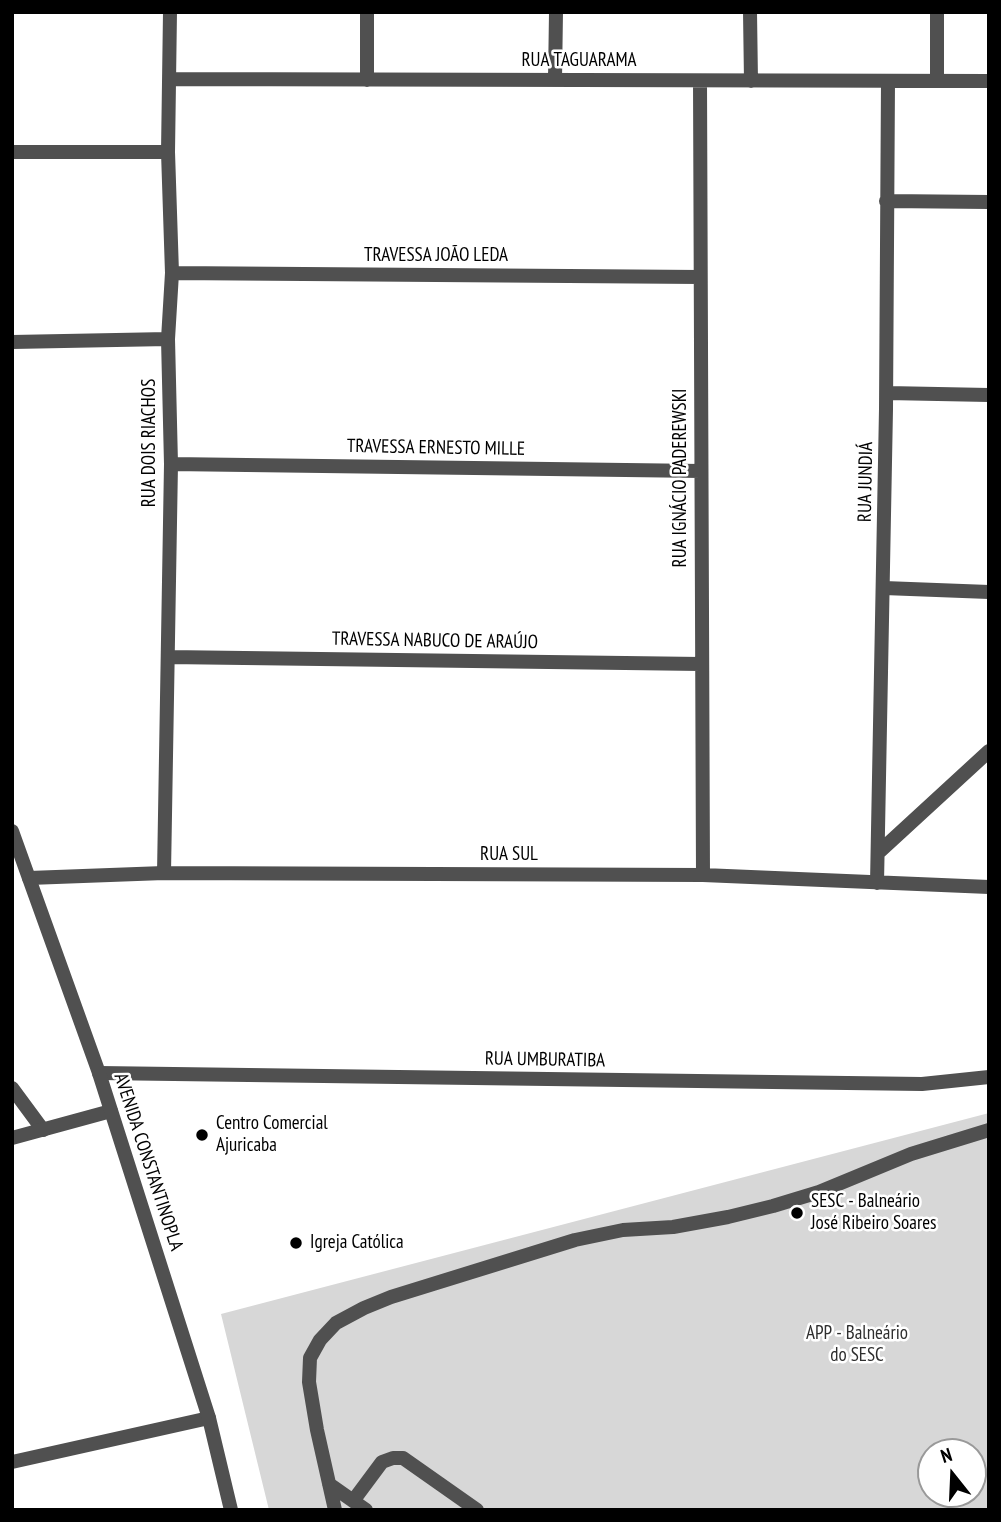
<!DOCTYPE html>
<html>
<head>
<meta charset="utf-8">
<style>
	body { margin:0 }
	#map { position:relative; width:1001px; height:1522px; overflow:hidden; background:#fff; font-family:"PT Sans Narrow",sans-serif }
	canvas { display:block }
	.frame { position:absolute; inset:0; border:14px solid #000; pointer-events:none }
	.north { position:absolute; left:917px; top:1438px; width:70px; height:70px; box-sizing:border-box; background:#fff; border:2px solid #999; border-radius:50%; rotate:342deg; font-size:19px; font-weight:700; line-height:28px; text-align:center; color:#000 }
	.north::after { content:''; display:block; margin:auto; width:24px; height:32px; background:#000; clip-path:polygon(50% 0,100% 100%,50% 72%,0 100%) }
</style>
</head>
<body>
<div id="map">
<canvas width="1001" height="1522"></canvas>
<div class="frame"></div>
<div class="north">N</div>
</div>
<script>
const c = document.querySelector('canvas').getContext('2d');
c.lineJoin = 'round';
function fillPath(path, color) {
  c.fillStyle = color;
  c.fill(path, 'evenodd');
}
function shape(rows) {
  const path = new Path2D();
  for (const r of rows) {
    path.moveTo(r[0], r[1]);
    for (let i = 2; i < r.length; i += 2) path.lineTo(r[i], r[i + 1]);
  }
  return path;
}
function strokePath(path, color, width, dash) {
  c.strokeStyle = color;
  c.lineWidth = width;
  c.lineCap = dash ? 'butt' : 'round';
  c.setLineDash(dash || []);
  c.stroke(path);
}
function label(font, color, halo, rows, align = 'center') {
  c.font = font + ' "PT Sans Narrow",sans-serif';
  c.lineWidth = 5;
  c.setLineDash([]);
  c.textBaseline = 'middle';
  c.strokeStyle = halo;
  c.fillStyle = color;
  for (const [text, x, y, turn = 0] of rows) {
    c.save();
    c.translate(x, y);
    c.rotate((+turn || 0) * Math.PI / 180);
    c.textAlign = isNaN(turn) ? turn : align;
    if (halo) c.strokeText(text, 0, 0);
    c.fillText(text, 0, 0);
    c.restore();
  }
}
const green = shape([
	[989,1113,989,1510,269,1510,221,1314],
	[931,1452,973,1452,973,1494,931,1494]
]);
const service = shape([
	[12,1088,43,1130],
	[329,1484,366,1510],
	[353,1501,382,1462,393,1458,403,1458,477,1510],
	[335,1510,317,1430,309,1382,310,1358,320,1340,336,1323,364,1308,391,1297,575,1240,623,1230,673,1227,728,1217,773,1206,819,1192,911,1154,989,1130]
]);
const minor = shape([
	[367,12,367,80],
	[750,12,751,81],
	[169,79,989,81],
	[555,80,556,12],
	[700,81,703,875],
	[937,81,937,12],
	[12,152,168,152],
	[886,201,989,202],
	[172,273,700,277],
	[12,342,168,339],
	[887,393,989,395],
	[171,464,701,471],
	[884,588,989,592],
	[168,657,701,664],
	[878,853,989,751],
	[164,873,171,464,168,339,172,273,168,152,170,12],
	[29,878,164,873,703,875,989,887],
	[877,883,886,409,888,81],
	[99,1073,922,1084,989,1077],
	[12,1138,111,1111],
	[12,1462,209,1418]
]);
const tertiary = shape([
	[12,831,99,1073,209,1418,231,1510]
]);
const markers = [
	[202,1135,7,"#000"],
	[797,1213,7,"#000"],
	[296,1243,7,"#000"]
];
const streetNames = [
	["RUA TAGUARAMA",579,61],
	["TRAVESSA JOÃO LEDA",436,256],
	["RUA DOIS RIACHOS",150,443,-90],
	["TRAVESSA ERNESTO MILLE",436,448,1],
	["RUA IGNÁCIO PADEREWSKI",681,478,-90],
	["RUA JUNDIÁ",866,482,-89],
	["TRAVESSA NABUCO DE ARAÚJO",435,641,1],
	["RUA SUL",509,855],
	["RUA UMBURATIBA",545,1060,1],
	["AVENIDA CONSTANTINOPLA",148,1162,72]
];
const poiNames = [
	["Centro Comercial",216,1124],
	["Ajuricaba",216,1146],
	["SESC - Balneário",811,1202],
	["José Ribeiro Soares",811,1224],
	["Igreja Católica",310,1243]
];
const parkNames = [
	["APP - Balneário",857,1334],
	["do SESC",857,1356]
];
fillPath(green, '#d7d7d7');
strokePath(service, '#505050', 14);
strokePath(minor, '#505050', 14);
strokePath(tertiary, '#505050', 14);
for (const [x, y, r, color] of markers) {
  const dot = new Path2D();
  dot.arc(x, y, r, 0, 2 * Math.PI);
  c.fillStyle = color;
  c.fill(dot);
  strokePath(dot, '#fff', 2.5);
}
label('19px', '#000', '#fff', streetNames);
label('19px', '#000', '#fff', poiNames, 'left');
label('19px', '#2e2e2e', '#fff', parkNames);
</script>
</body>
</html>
